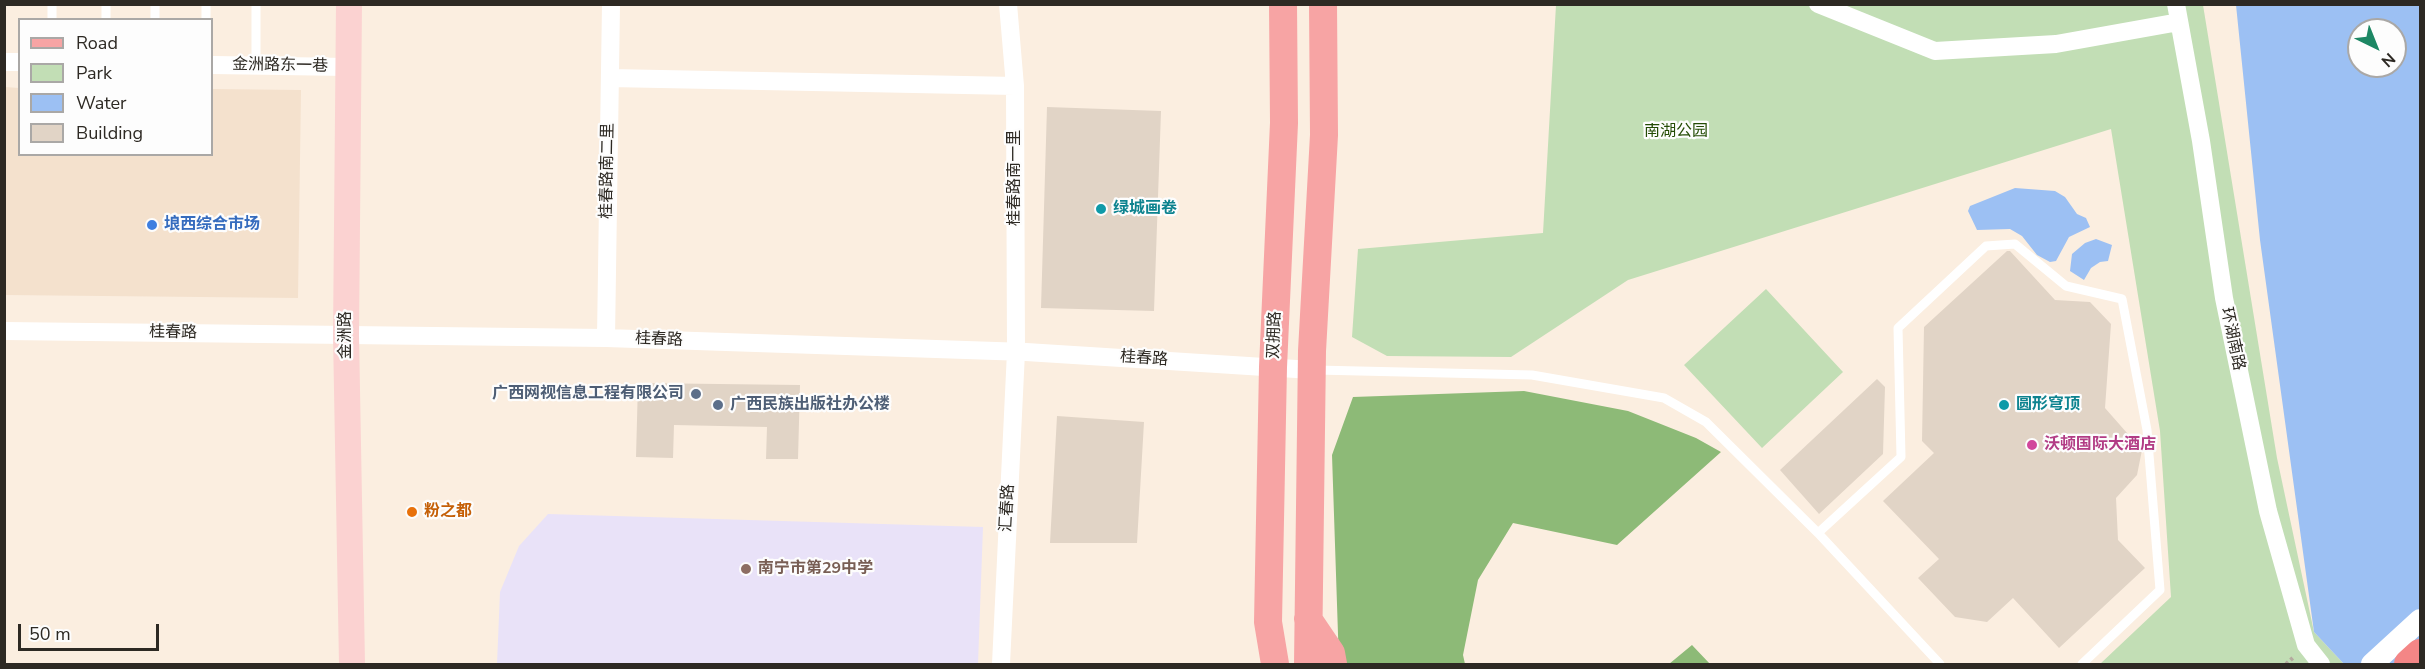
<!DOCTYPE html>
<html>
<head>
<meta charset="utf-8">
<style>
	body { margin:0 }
	#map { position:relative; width:2425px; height:669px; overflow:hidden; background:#fbeee0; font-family:"Nunito Sans",sans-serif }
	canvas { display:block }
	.frame { position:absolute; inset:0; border:6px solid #2d2923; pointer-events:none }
	.legend { position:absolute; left:18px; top:18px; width:195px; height:138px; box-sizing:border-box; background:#fdfdfd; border:2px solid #aaa8a6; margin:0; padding:8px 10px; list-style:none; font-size:18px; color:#2d2923 }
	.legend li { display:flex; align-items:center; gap:12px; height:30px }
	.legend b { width:30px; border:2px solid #aaa8a6 }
	.north { position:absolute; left:2347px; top:18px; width:60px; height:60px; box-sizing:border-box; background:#fdfdfd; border:2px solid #aaa8a6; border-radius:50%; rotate:137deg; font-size:16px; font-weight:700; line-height:24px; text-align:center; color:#2d2923 }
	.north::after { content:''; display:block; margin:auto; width:21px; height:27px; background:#1d8764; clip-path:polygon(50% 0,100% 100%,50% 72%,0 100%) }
	.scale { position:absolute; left:18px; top:624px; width:141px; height:27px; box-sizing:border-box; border:3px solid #2d2923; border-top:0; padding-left:8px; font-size:18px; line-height:21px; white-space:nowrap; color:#2d2923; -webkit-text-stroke:4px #fdfdfd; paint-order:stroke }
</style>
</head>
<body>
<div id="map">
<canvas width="2425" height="669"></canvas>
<div class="frame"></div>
<ul class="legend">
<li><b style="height:8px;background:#f7a4a4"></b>Road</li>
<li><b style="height:16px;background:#c2deb5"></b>Park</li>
<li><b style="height:16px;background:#9cc0f3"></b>Water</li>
<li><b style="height:16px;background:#e1d4c6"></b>Building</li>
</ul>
<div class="north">N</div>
<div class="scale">50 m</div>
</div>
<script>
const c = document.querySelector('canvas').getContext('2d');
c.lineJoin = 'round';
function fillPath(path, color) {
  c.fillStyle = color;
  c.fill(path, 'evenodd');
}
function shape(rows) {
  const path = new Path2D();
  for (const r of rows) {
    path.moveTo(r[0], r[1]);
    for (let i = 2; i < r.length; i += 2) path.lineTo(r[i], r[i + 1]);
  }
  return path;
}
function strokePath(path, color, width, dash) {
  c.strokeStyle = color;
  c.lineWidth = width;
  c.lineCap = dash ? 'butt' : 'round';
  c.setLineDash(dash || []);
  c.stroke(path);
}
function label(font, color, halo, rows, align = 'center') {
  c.font = font + ' "Nunito Sans","Noto Sans SC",sans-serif';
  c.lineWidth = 4.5;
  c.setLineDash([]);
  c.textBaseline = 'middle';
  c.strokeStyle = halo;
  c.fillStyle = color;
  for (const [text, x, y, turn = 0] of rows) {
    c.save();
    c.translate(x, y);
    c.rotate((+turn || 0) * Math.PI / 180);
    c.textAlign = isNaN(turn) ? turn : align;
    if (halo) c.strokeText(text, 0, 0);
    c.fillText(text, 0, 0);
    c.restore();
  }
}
const built = shape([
	[5,87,19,88,20,154,212,154,212,89,301,90,298,298,5,295]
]);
const education = shape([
	[548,514,983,527,978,664,497,664,500,592,519,546]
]);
const green = shape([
	[1556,5,2203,5,2277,458,2314,632,2344,664,2100,664,2171,597,2160,431,2111,129,1628,280,1511,357,1387,356,1352,337,1358,249,1543,233],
	[1766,289,1843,372,1762,448,1684,365]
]);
const forest = shape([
	[1524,391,1628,411,1696,438,1721,452,1617,545,1513,523,1478,580,1463,655,1465,664,1339,664,1332,455,1353,397],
	[1692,645,1710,664,1669,664]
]);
const water = shape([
	[2236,5,2420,5,2420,664,2344,664,2314,632,2260,240],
	[2359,30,2395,30,2395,66,2359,66],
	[2015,188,2055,191,2065,197,2077,214,2086,218,2090,227,2069,237,2056,261,2050,262,2037,255,2022,236,2010,229,1977,230,1968,211,1970,206],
	[2096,239,2112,245,2108,261,2100,262,2091,268,2084,280,2070,271,2072,254,2085,243]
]);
const building = shape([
	[1047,107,1161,111,1154,311,1041,308],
	[2007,251,2010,251,2055,300,2090,302,2111,324,2105,408,2142,450,2137,475,2116,498,2118,540,2145,568,2059,648,2013,598,1987,622,1955,617,1918,578,1939,559,1883,501,1934,453,1922,441,1924,327],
	[1877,379,1885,387,1883,454,1819,514,1780,470],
	[638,383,800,385,798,459,766,459,767,427,674,425,673,458,636,457],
	[1057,416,1144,422,1137,543,1050,543]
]);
const path = shape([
	[2286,664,2295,656]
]);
const service = shape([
	[52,20,52,4],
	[106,20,106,4],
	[155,20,155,4],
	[206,20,206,4],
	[256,66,256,4],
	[1316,370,1532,375,1664,398,1706,422,1818,533],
	[1940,664,1818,533,1901,457,1898,328,1986,246,2015,244,2066,286,2122,299,2147,430,2160,590,2082,664]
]);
const minor = shape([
	[1818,4,1935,51,2056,44,2179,22],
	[2176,4,2201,141,2224,298,2268,511,2306,645,2321,664],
	[4,62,20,62],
	[212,65,348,67],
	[610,78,1015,86],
	[4,331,606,338,1026,352,1312,370],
	[606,338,611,4],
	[1001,664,1016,352,1015,86,1008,4]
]);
const tertiary = shape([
	[2372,664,2420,620]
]);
const secondary = shape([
	[349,4,346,335,352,664]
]);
const primary = shape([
	[1308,619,1331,653,1333,664],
	[1275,664,1268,622,1273,367,1284,123,1283,4],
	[1308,664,1312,351,1324,135,1323,4]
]);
const trunk = shape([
	[2409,664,2420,654]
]);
const markers = [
	[1101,209,6,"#0f9aa8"],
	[152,225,6,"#3f7fe0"],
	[696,394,6,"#5c6f8a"],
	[718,405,6,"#5c6f8a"],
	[2004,405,6,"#0f9aa8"],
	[2032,445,6,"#d1479c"],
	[412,512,6,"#e8710a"],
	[746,569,6,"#8d6e63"]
];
const streetNames = [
	["金洲路东一巷",280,66,1],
	["桂春路南二里",608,171,-89],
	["桂春路南一里",1015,178,-90],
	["桂春路",173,333,1],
	["金洲路",346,335,-90],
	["双拥路",1275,335,-88],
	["环湖南路",2232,339,78],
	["桂春路",659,340,2],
	["桂春路",1144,359,4],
	["汇春路",1008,508,-87]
];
const parkNames = [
	["南湖公园",1676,132]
];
const cultureNames = [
	["绿城画卷",1113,209],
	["圆形穹顶",2016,405]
];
const shopNames = [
	["埌西综合市场",164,225]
];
const serviceNames = [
	["广西网视信息工程有限公司",684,394],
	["广西民族出版社办公楼",730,405,"left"]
];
const hotelNames = [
	["沃顿国际大酒店",2044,445]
];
const foodNames = [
	["粉之都",424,512]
];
const educationNames = [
	["南宁市第29中学",758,569]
];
fillPath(built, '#f4e1cd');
fillPath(education, '#e9e2f8');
fillPath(green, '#c2deb5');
fillPath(forest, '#8dba77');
fillPath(water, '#9cc0f3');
fillPath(building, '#e1d4c6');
strokePath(path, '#b4aa9f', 4, [3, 3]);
strokePath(service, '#fff', 9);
strokePath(minor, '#fff', 18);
strokePath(tertiary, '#fff', 22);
strokePath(secondary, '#fbd2d1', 26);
strokePath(primary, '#f7a4a4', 28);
strokePath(trunk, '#f48686', 30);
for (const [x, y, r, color] of markers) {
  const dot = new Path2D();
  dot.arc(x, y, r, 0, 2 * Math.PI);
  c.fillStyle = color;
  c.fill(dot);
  strokePath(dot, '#fdfdfd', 2);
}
label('16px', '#2d2923', '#fdfdfd', streetNames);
label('16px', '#244c05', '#fdfdfd', parkNames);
label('bold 16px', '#0d838f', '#fdfdfd', cultureNames, 'left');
label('bold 16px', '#366cbe', '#fdfdfd', shopNames, 'left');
label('bold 16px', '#4e5e75', '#fdfdfd', serviceNames, 'right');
label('bold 16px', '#b23c85', '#fdfdfd', hotelNames, 'left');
label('bold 16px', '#c56008', '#fdfdfd', foodNames, 'left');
label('bold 16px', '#785e54', '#fdfdfd', educationNames, 'left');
</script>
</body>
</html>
